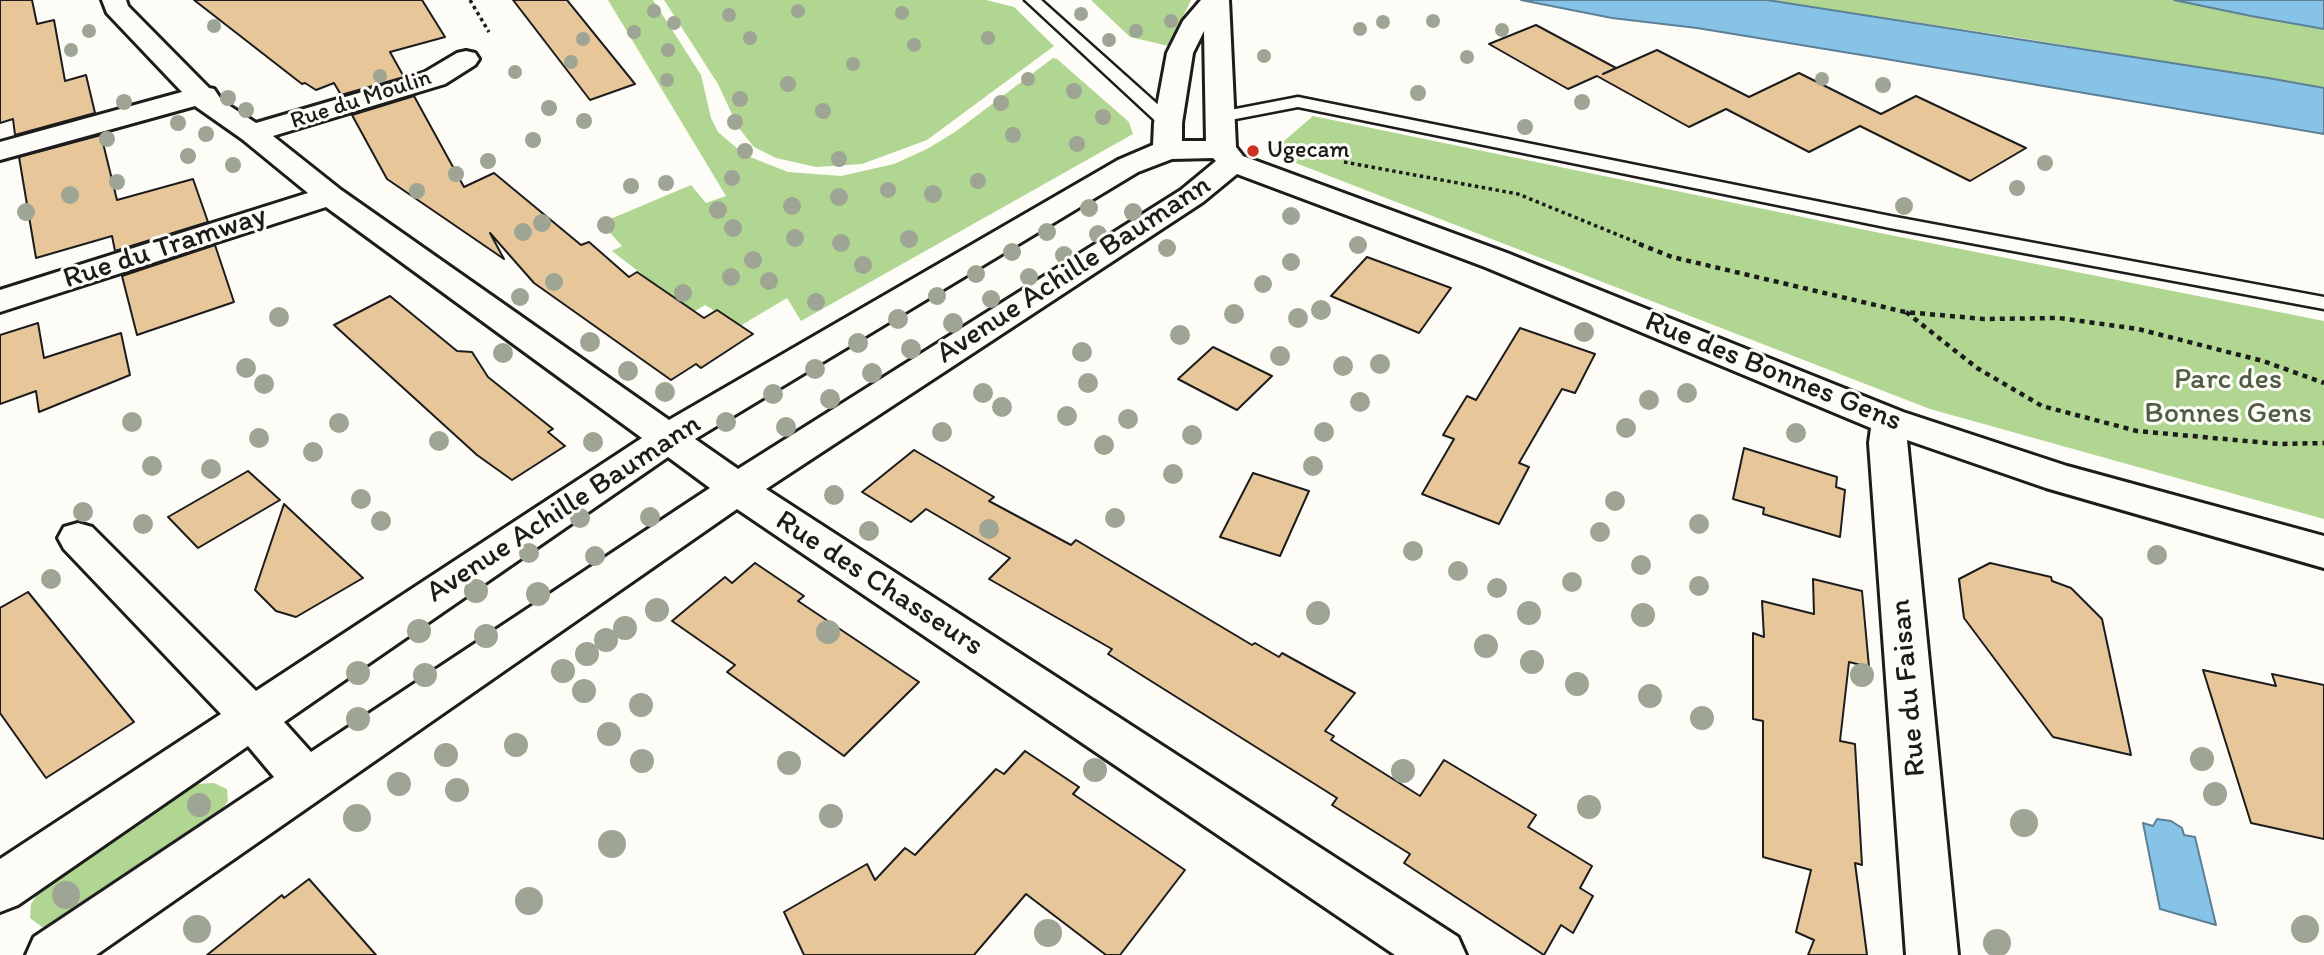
<!DOCTYPE html>
<html>
<head>
<meta charset="utf-8">
<style>
	body { margin:0 }
	canvas { display:block; background:#fdfcf7 }
</style>
</head>
<body>
<canvas width="2324" height="955"></canvas>
<script>
const c = document.querySelector('canvas').getContext('2d');
c.lineJoin = 'round';
function fillPath(path, color) {
  c.fillStyle = color;
  c.fill(path, 'evenodd');
}
function shape(rows) {
  const path = new Path2D();
  for (const r of rows) {
    path.moveTo(r[0], r[1]);
    for (let i = 2; i < r.length; i += 2) path.lineTo(r[i], r[i + 1]);
  }
  return path;
}
function strokePath(path, color, width, dash) {
  c.strokeStyle = color;
  c.lineWidth = width;
  c.lineCap = dash ? 'butt' : 'round';
  c.setLineDash(dash || []);
  c.stroke(path);
}
function label(font, color, halo, rows, align = 'center') {
  c.font = font + ' Itim,sans-serif';
  c.lineWidth = 6;
  c.setLineDash([]);
  c.textBaseline = 'middle';
  c.strokeStyle = halo;
  c.fillStyle = color;
  for (const [text, x, y, turn = 0] of rows) {
    c.save();
    c.translate(x, y);
    c.rotate((+turn || 0) * Math.PI / 180);
    c.textAlign = isNaN(turn) ? turn : align;
    if (halo) c.strokeText(text, 0, 0);
    c.fillText(text, 0, 0);
    c.restore();
  }
}
const green = shape([
	[608,0,653,0,701,75,711,118,718,132,745,155,788,172,841,176,894,164,927,149,955,132,1053,58,1057,59,1129,122,1133,134,801,321,787,298,740,326,705,305,630,351,651,281,612,251,622,246,601,223,691,185,706,203,726,196],
	[664,0,986,0,1014,7,1054,46,927,140,862,164,816,167,776,158,754,147,738,127,718,84],
	[1091,0,1191,0,1169,46,1130,37],
	[1767,0,2174,0,2324,29,2324,88,2021,38],
	[1313,116,1880,233,2324,321,2324,519,1930,409,1270,153],
	[214,783,227,789,228,801,216,818,63,923,42,927,30,918,31,904,40,890,194,784]
]);
const water = shape([
	[1521,0,1767,0,2268,78,2324,88,2324,134,1874,57,1697,28,1612,18,1521,0],
	[2174,0,2324,0,2324,29,2251,16,2174,0],
	[2157,819,2171,821,2182,828,2184,835,2195,837,2216,925,2160,909,2143,823,2153,826,2157,819]
]);
const building = shape([
	[0,0,32,0,37,24,54,20,65,81,86,75,95,113,15,135,13,119,0,123,0,0],
	[194,0,422,0,445,37,390,52,404,77,341,95,334,83,316,90,305,83,302,84,194,0],
	[513,0,567,0,635,84,590,100,513,0],
	[1536,25,1616,68,1603,74,1657,50,1749,97,1799,73,1881,114,1916,96,2026,148,1970,181,1860,126,1809,152,1726,109,1689,127,1597,76,1568,89,1489,44,1536,25],
	[414,96,464,187,494,173,581,245,589,242,629,277,637,272,704,318,717,310,753,334,701,368,696,364,671,380,630,351,534,283,490,233,504,259,387,179,352,115,414,96],
	[101,135,117,200,193,179,208,222,115,251,112,236,36,258,19,157,101,135],
	[215,245,234,302,137,335,122,276,215,245],
	[1367,257,1451,288,1419,333,1331,296,1367,257],
	[390,296,457,351,472,352,488,377,553,429,548,432,565,446,512,480,477,455,334,325,390,296],
	[38,323,44,358,121,333,130,375,39,412,36,391,0,404,0,335,38,323],
	[1520,328,1595,354,1575,393,1562,389,1519,463,1529,467,1499,524,1422,494,1454,439,1443,435,1467,396,1476,400,1520,328],
	[1213,347,1272,376,1237,410,1178,379,1213,347],
	[1744,448,1837,477,1836,487,1845,490,1840,537,1763,514,1764,508,1733,499,1744,448],
	[914,450,994,497,989,501,1071,545,1076,540,1252,645,1255,643,1279,657,1282,653,1355,693,1325,731,1334,736,1331,740,1420,796,1444,760,1536,815,1528,827,1592,866,1580,888,1593,896,1573,933,1561,925,1544,955,1404,863,1410,854,1332,805,1337,798,1108,654,1112,649,989,579,1010,558,926,509,911,522,862,492,914,450],
	[248,471,280,500,198,548,168,517,248,471],
	[1253,473,1309,491,1280,556,1220,537,1253,473],
	[284,504,363,578,296,617,276,611,255,590,284,504],
	[755,563,804,596,798,601,919,682,844,756,727,672,735,665,672,621,725,577,732,583,755,563],
	[1990,563,2051,577,2052,581,2071,588,2102,619,2131,755,2053,737,1964,618,1959,579,1990,563],
	[1813,579,1862,591,1869,667,1849,662,1840,741,1855,744,1862,865,1855,863,1867,955,1808,955,1814,940,1796,932,1811,870,1763,857,1763,721,1753,719,1753,633,1764,637,1762,601,1814,614,1813,579],
	[28,592,134,722,46,778,0,713,0,608,28,592],
	[2203,670,2276,686,2272,674,2324,685,2324,839,2251,823,2203,670],
	[1025,751,1079,787,1073,794,1185,870,1120,955,1106,955,1026,894,974,955,804,955,784,912,867,864,875,880,905,848,915,855,996,769,1004,774,1025,751],
	[309,879,376,955,207,955,282,895,284,898,309,879]
]);
const pathFar1 = shape([
	[470,0,489,32],
	[1344,162,1518,194,1643,245]
]);
const path = shape([
	[1639,244,1672,257,1905,312,1984,319,2059,318,2138,329,2263,361,2324,383],
	[1906,312,1977,368,2042,406,2137,431,2279,444,2324,443]
]);
const lane = shape([
	[1025,0,1041,0,1174,119,1176,123,1174,127,1162,127,1025,0],
	[1298,97,1890,216,2324,297,2324,309,1890,228,1298,107,1220,122,1212,117,1220,112,1298,97]
]);
const street = shape([
	[102,0,126,0,128,6,209,88,214,89,222,101,256,123,400,81,425,72,457,53,466,51,475,53,479,59,475,65,445,84,273,136,341,190,669,420,1118,160,1153,145,1154,123,1167,53,1183,21,1201,0,1229,0,1236,147,1243,156,1507,253,1903,412,2067,466,2324,536,2324,568,2046,488,1907,440,1958,955,1906,955,1869,443,1871,428,1485,267,1237,174,1203,202,766,489,1458,937,1466,955,1395,955,737,509,96,955,26,955,34,937,274,777,248,746,18,905,0,912,0,859,221,714,64,549,58,538,64,527,78,523,92,527,256,691,642,438,326,207,0,312,0,290,308,193,242,139,195,106,0,160,0,142,182,92,107,13,102,0],
	[1204,31,1206,141,1182,141,1182,123,1193,53,1204,31],
	[1213,158,1216,161,1181,190,738,469,695,439,1138,172,1172,159,1213,158],
	[668,457,710,488,311,752,284,722,668,457]
]);
const trees = [
	[654,11,7],
	[798,11,7],
	[902,13,7],
	[1081,14,7],
	[729,15,7],
	[1171,21,7],
	[1433,21,7],
	[1383,22,7],
	[674,23,7],
	[214,26,7],
	[1360,29,7],
	[1502,30,7],
	[89,31,7],
	[1136,31,7],
	[634,32,7],
	[750,38,7],
	[988,38,7],
	[583,39,7],
	[1109,40,7],
	[914,45,7],
	[71,50,7],
	[668,50,7],
	[1264,56,7],
	[1467,57,7],
	[571,62,7],
	[853,64,7],
	[515,72,7],
	[380,76,7],
	[1028,79,7],
	[1822,79,7],
	[667,80,7],
	[788,84,8],
	[1883,85,8],
	[1074,91,8],
	[1418,93,8],
	[228,98,8],
	[740,99,8],
	[124,102,8],
	[1582,102,8],
	[1001,103,8],
	[549,108,8],
	[246,110,8],
	[823,111,8],
	[1103,117,8],
	[584,121,8],
	[735,122,8],
	[178,123,8],
	[1525,127,8],
	[206,134,8],
	[1013,135,8],
	[107,139,8],
	[533,140,8],
	[1077,144,8],
	[745,151,8],
	[188,156,8],
	[839,159,8],
	[488,161,8],
	[2045,163,8],
	[233,165,8],
	[456,174,8],
	[732,178,8],
	[978,181,8],
	[117,182,8],
	[666,183,8],
	[631,186,8],
	[2017,188,8],
	[888,190,8],
	[417,191,8],
	[933,194,9],
	[70,195,9],
	[839,197,9],
	[792,206,9],
	[1904,206,9],
	[1089,208,9],
	[718,210,9],
	[26,212,9],
	[1133,212,9],
	[1291,216,9],
	[542,223,9],
	[606,225,9],
	[733,228,9],
	[523,232,9],
	[1047,232,9],
	[1098,234,9],
	[795,238,9],
	[909,239,9],
	[841,243,9],
	[1358,245,9],
	[1167,248,9],
	[1012,252,9],
	[1064,255,9],
	[753,260,9],
	[1291,262,9],
	[863,265,9],
	[976,274,9],
	[731,277,9],
	[1029,277,9],
	[769,281,9],
	[554,282,9],
	[1263,284,9],
	[683,293,9],
	[937,296,9],
	[520,297,9],
	[991,299,9],
	[816,302,9],
	[1321,310,10],
	[1234,314,10],
	[279,317,10],
	[1298,318,10],
	[898,319,10],
	[953,323,10],
	[1584,332,10],
	[1180,335,10],
	[590,342,10],
	[858,343,10],
	[911,349,10],
	[1082,352,10],
	[503,353,10],
	[1280,356,10],
	[1380,364,10],
	[1343,366,10],
	[246,368,10],
	[815,369,10],
	[628,371,10],
	[872,373,10],
	[1088,383,10],
	[264,384,10],
	[665,392,10],
	[983,393,10],
	[1687,393,10],
	[773,394,10],
	[830,399,10],
	[1649,400,10],
	[1360,402,10],
	[1002,407,10],
	[1067,416,10],
	[1128,419,10],
	[132,422,10],
	[726,422,10],
	[339,423,10],
	[786,427,10],
	[1626,428,10],
	[942,432,10],
	[1324,432,10],
	[1796,433,10],
	[1192,435,10],
	[259,438,10],
	[439,441,10],
	[593,442,10],
	[1104,445,10],
	[313,452,10],
	[152,466,10],
	[1313,466,10],
	[211,469,10],
	[1173,474,10],
	[834,495,10],
	[361,499,10],
	[1615,501,10],
	[83,512,10],
	[650,517,10],
	[580,518,10],
	[1115,518,10],
	[381,521,10],
	[143,524,10],
	[1699,524,10],
	[989,529,10],
	[869,531,10],
	[1600,532,10],
	[1413,551,10],
	[529,553,10],
	[2157,555,10],
	[595,556,10],
	[1641,565,10],
	[1458,571,10],
	[51,579,10],
	[1572,582,10],
	[1699,586,10],
	[1497,588,10],
	[476,591,12],
	[538,594,12],
	[657,610,12],
	[1318,613,12],
	[1529,613,12],
	[1643,615,12],
	[625,628,12],
	[419,631,12],
	[828,632,12],
	[486,636,12],
	[606,640,12],
	[1486,646,12],
	[587,654,12],
	[1532,662,12],
	[563,671,12],
	[358,673,12],
	[425,675,12],
	[1862,675,12],
	[1577,684,12],
	[584,691,12],
	[1650,696,12],
	[641,705,12],
	[1702,718,12],
	[358,719,12],
	[609,734,12],
	[516,745,12],
	[446,755,12],
	[2202,759,12],
	[642,761,12],
	[789,763,12],
	[1095,770,12],
	[1403,771,12],
	[399,784,12],
	[457,790,12],
	[2215,794,12],
	[199,805,12],
	[1589,807,12],
	[831,816,12],
	[357,818,14],
	[2024,823,14],
	[612,844,14],
	[66,895,14],
	[529,901,14],
	[197,929,14],
	[2305,929,14],
	[1048,933,14],
	[1997,943,14]
];
const markers = [
	[1253,151,7,"#c8321e"]
];
const farStreetnames = [
	["Rue du Moulin",361,100,-18]
];
const farPoinames = [
	["Ugecam",1267,151]
];
const streetNames = [
	["Rue du Tramway",165,248,-18],
	["Avenue Achille Baumann",1074,270,-33],
	["Rue des Bonnes Gens",1773,372,22],
	["Avenue Achille Baumann",564,509,-33],
	["Rue des Chasseurs",879,584,33],
	["Rue du Faisan",1909,688,-95]
];
const parkNames = [
	["Parc des",2228,380],
	["Bonnes Gens",2228,414]
];
fillPath(green, '#b0d692');
fillPath(water, '#87c3e7');
strokePath(water, '#5c8096', 2);
fillPath(building, '#e7c699');
strokePath(building, '#1c1c1c', 2);
strokePath(lane, '#1c1c1c', 5);
strokePath(street, '#1c1c1c', 6);
strokePath(pathFar1, '#1c1c1c', 3.5, [3.5, 3.5]);
strokePath(path, '#1c1c1c', 4.5, [5, 5]);
fillPath(lane, '#fdfcf7');
fillPath(street, '#fdfcf7');
c.fillStyle = '#9ea595';
for (const [x, y, r] of trees) {
  c.beginPath();
  c.arc(x, y, r, 0, 2 * Math.PI);
  c.fill();
}
for (const [x, y, r, color] of markers) {
  const dot = new Path2D();
  dot.arc(x, y, r, 0, 2 * Math.PI);
  c.fillStyle = color;
  c.fill(dot);
  strokePath(dot, '#fdfcf7', 2.5);
}
label('24px', '#1c1c1c', '#fdfcf7', farStreetnames);
label('24px', '#1c1c1c', '#fdfcf7', farPoinames, 'left');
label('30px', '#1c1c1c', '#fdfcf7', streetNames);
label('30px', '#505d45', '#fdfcf7', parkNames);
</script>
</body>
</html>
